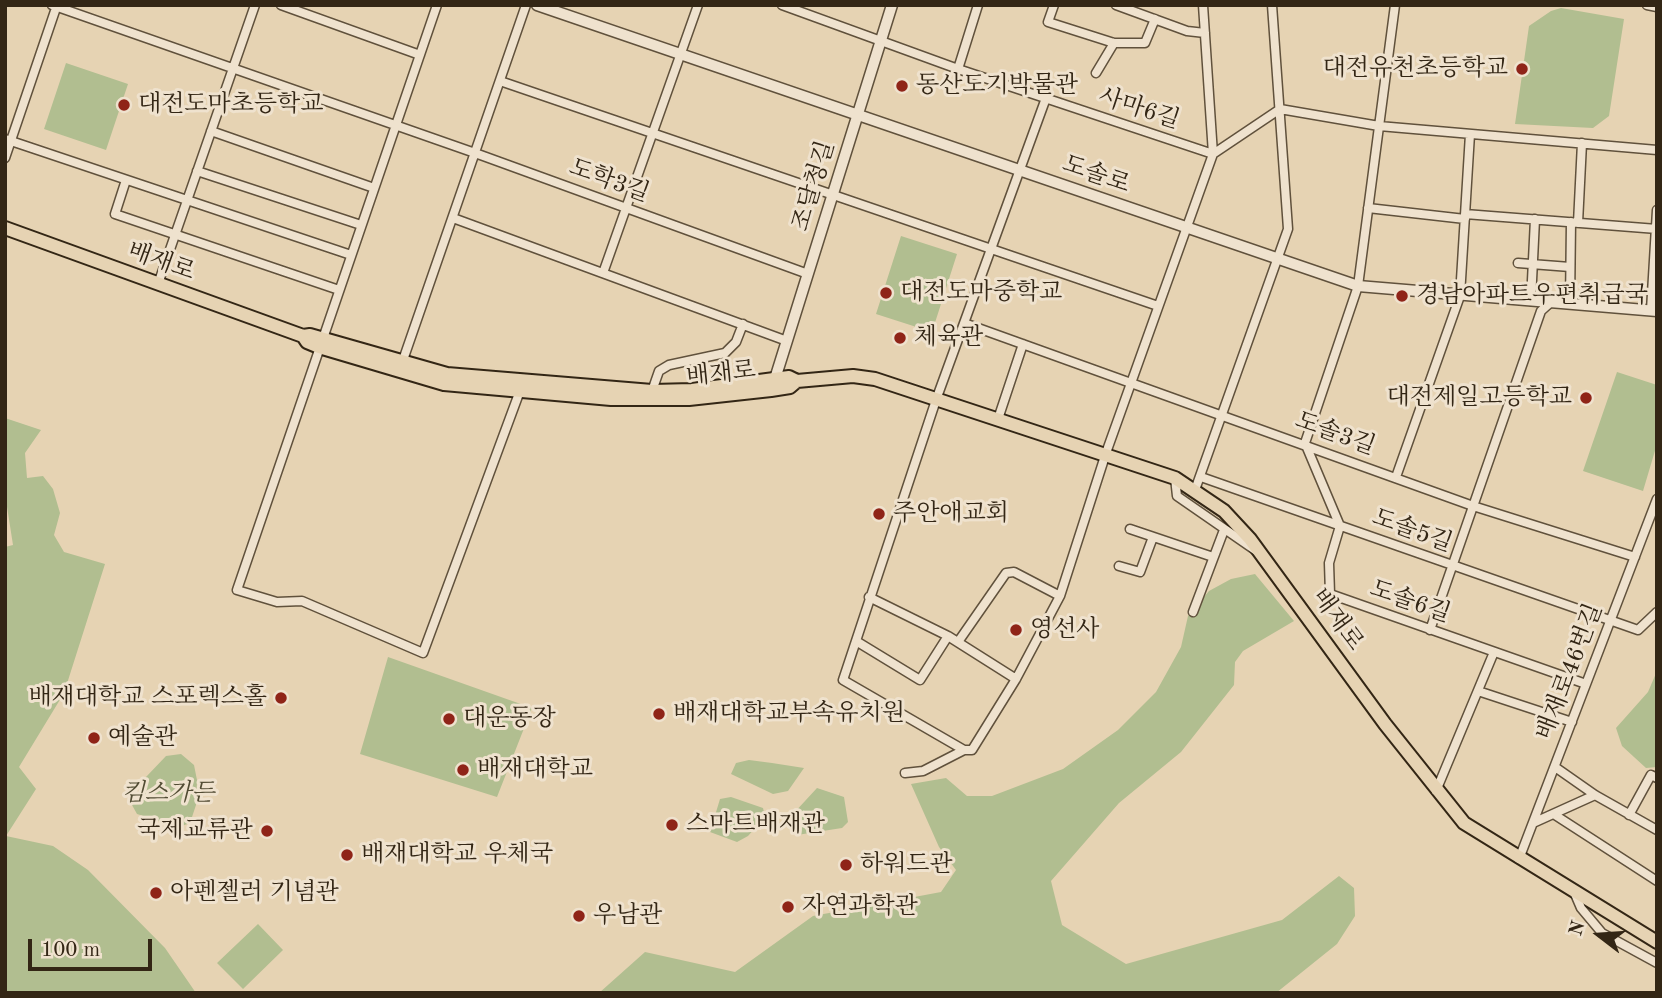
<!DOCTYPE html>
<html>
<head>
<meta charset="utf-8">
<style>
	body { margin:0 }
	#map { position:relative; width:1662px; height:998px; overflow:hidden; background:#e6d3b3; font-family:"Old Standard TT",serif }
	canvas { display:block }
	.frame { position:absolute; inset:0; border:7px solid #332615; pointer-events:none }
	.north { position:absolute; left:1564px; top:900px; width:70px; height:70px; -webkit-text-stroke:5px #efe2ce; paint-order:stroke; rotate:287deg; font-size:19px; font-weight:700; line-height:28px; text-align:center; color:#332615 }
	.north::after { content:''; display:block; margin:auto; width:24px; height:32px; background:#332615; clip-path:polygon(50% 0,100% 100%,50% 72%,0 100%) }
	.scale { position:absolute; left:28px; top:939px; width:124px; height:32px; box-sizing:border-box; border:4px solid #332615; border-top:0; padding-left:9px; font-size:21px; line-height:24px; white-space:nowrap; color:#332615; -webkit-text-stroke:5px #efe2ce; paint-order:stroke }
</style>
</head>
<body>
<div id="map">
<canvas width="1662" height="998"></canvas>
<div class="frame"></div>
<div class="north">N</div>
<div class="scale">100 m</div>
</div>
<script>
const c = document.querySelector('canvas').getContext('2d');
c.lineJoin = 'round';
function fillPath(path, color) {
  c.fillStyle = color;
  c.fill(path, 'evenodd');
}
function shape(rows) {
  const path = new Path2D();
  for (const r of rows) {
    path.moveTo(r[0], r[1]);
    for (let i = 2; i < r.length; i += 2) path.lineTo(r[i], r[i + 1]);
  }
  return path;
}
function strokePath(path, color, width, dash) {
  c.strokeStyle = color;
  c.lineWidth = width;
  c.lineCap = dash ? 'butt' : 'round';
  c.setLineDash(dash || []);
  c.stroke(path);
}
function label(font, color, halo, rows, align = 'center') {
  c.font = font + ' "Old Standard TT","Noto Serif KR",serif';
  c.lineWidth = 6;
  c.setLineDash([]);
  c.textBaseline = 'middle';
  c.strokeStyle = halo;
  c.fillStyle = color;
  for (const [text, x, y, turn = 0] of rows) {
    c.save();
    c.translate(x, y);
    c.rotate((+turn || 0) * Math.PI / 180);
    c.textAlign = isNaN(turn) ? turn : align;
    if (halo) c.strokeText(text, 0, 0);
    c.fillText(text, 0, 0);
    c.restore();
  }
}
const green = shape([
	[1561,8,1624,19,1609,116,1593,128,1515,124,1529,26,1551,11],
	[66,63,128,84,106,150,44,129],
	[901,236,957,254,932,332,876,314],
	[1617,372,1657,385,1657,444,1643,491,1583,471],
	[5,418,41,430,25,453,27,478,43,476,53,489,60,513,54,535,64,552,105,564,64,693,19,767,36,789,6,836,53,846,88,870,165,948,196,993,5,993,5,547,13,545,5,494],
	[1255,574,1294,621,1243,651,1235,662,1234,685,1181,752,1119,803,1051,881,1062,925,1126,964,1282,920,1339,876,1354,888,1355,916,1337,944,1276,993,599,993,645,952,735,972,813,916,941,892,956,870,939,847,911,784,946,778,967,796,992,796,1063,769,1118,730,1156,692,1181,647,1188,616,1209,591,1231,579],
	[388,657,532,708,497,797,360,754],
	[1657,671,1657,767,1646,768,1622,746,1616,728,1648,692],
	[181,754,194,765,197,780,196,805,190,823,179,827,137,814,132,805,146,777,166,756],
	[749,760,772,763,804,768,788,791,773,794,731,774,736,763],
	[817,788,844,797,848,822,842,828,797,835,793,814],
	[731,797,763,808,765,817,748,836,737,842,710,832,720,799],
	[258,924,283,950,243,989,217,963]
]);
const minor = shape([
	[52,5,475,153,808,274],
	[281,5,420,55],
	[437,5,237,590,277,602,302,601,423,653,521,388],
	[782,5,958,69,1213,154,1280,109,1379,126,1657,150],
	[1054,5,1048,22,1114,43,1145,43,1155,19],
	[1116,5,1187,31,1205,33],
	[1395,5,1358,286,1305,443,1340,526,1329,563,1330,594,1586,684],
	[1647,5,1657,7],
	[958,69,978,5],
	[1096,73,1114,43],
	[500,81,1158,306],
	[211,131,374,188],
	[5,139,351,255],
	[5,158,57,5],
	[197,171,361,225],
	[126,180,115,214,339,290],
	[1368,208,1465,219],
	[1465,214,1657,229],
	[453,218,787,341],
	[1578,223,1582,143],
	[1518,263,1570,267],
	[603,273,698,5],
	[158,284,255,5],
	[1531,301,1535,219],
	[1570,304,1571,222],
	[1651,310,1657,210],
	[964,323,1473,506,1635,557],
	[402,363,526,5],
	[652,391,659,371,669,365,725,353,736,342,743,324],
	[998,419,1023,344],
	[1201,477,1638,630,1657,612],
	[1396,477,1460,296,1470,134],
	[1175,478,1177,496,1255,550],
	[1195,490,1288,229,1272,5],
	[1130,529,1213,557],
	[1119,566,1140,572,1153,537],
	[869,597,948,636,1016,679],
	[1193,612,1224,530],
	[1430,630,1541,311,1550,303],
	[856,641,920,680,948,636],
	[958,642,1006,573,1014,572,1060,596],
	[1478,691,1572,722],
	[964,750,843,680,936,400,1046,98],
	[1555,767,1595,795,1657,830],
	[905,773,923,771,964,750,972,750,1016,679,1060,596,1106,453,1213,154,1203,5],
	[1436,791,1494,652],
	[1555,815,1657,881],
	[1629,815,1651,775,1657,778],
	[1533,823,1595,795],
	[1519,859,1657,499],
	[1575,894,1581,908,1602,933,1657,963]
]);
const tertiary = shape([
	[537,5,1358,286,1657,311],
	[774,382,892,5]
]);
const primary = shape([
	[5,228,303,336,310,335,447,374,652,391,692,390,789,377,797,381],
	[303,336,307,342,319,347,444,384,611,399,689,399,771,390,790,387,797,381,853,376,875,379,1175,478,1224,511,1250,539,1385,724,1464,823,1657,942]
]);
const markers = [
	[1522,69,7,"#8f2418"],
	[902,86,7,"#8f2418"],
	[124,105,7,"#8f2418"],
	[886,293,7,"#8f2418"],
	[1402,296,7,"#8f2418"],
	[900,338,7,"#8f2418"],
	[1586,398,7,"#8f2418"],
	[879,514,7,"#8f2418"],
	[1016,630,7,"#8f2418"],
	[281,698,7,"#8f2418"],
	[659,714,7,"#8f2418"],
	[449,719,7,"#8f2418"],
	[94,738,7,"#8f2418"],
	[463,770,7,"#8f2418"],
	[672,825,7,"#8f2418"],
	[267,831,7,"#8f2418"],
	[347,855,7,"#8f2418"],
	[846,865,7,"#8f2418"],
	[156,893,7,"#8f2418"],
	[788,907,7,"#8f2418"],
	[579,916,7,"#8f2418"]
];
const poiNames = [
	["대전유천초등학교",1508,69,"right"],
	["동산도기박물관",916,86],
	["대전도마초등학교",138,105],
	["대전도마중학교",900,293],
	["경남아파트우편취급국",1416,296],
	["체육관",914,338],
	["대전제일고등학교",1572,398,"right"],
	["주안애교회",893,514],
	["영선사",1030,630],
	["배재대학교 스포렉스홀",267,698,"right"],
	["배재대학교부속유치원",673,714],
	["대운동장",463,719],
	["예술관",108,738],
	["배재대학교",477,770],
	["스마트배재관",686,825],
	["국제교류관",253,831,"right"],
	["배재대학교 우체국",361,855],
	["하워드관",860,865],
	["아펜젤러 기념관",170,893],
	["자연과학관",802,907],
	["우남관",593,916]
];
const streetNames = [
	["사마6길",1139,109,18],
	["도솔로",1096,175,19],
	["도학3길",609,181,20],
	["조달청길",814,186,-73],
	["배재로",161,262,20],
	["배재로",721,374,-6],
	["도솔3길",1335,434,20],
	["도솔5길",1412,531,20],
	["도솔6길",1410,602,19],
	["배재로",1337,620,54],
	["배재로46번길",1570,672,-69]
];
const parkNames = [
	["킴스가든",168,794]
];
fillPath(green, '#b1be90');
strokePath(minor, '#60513c', 11);
strokePath(tertiary, '#60513c', 13);
strokePath(primary, '#332615', 16);
strokePath(minor, '#efe2ce', 8);
strokePath(tertiary, '#efe2ce', 10);
strokePath(primary, '#e6d3b3', 12);
for (const [x, y, r, color] of markers) {
  const dot = new Path2D();
  dot.arc(x, y, r, 0, 2 * Math.PI);
  c.fillStyle = color;
  c.fill(dot);
  strokePath(dot, '#efe2ce', 2.5);
}
label('24px', '#332615', '#efe2ce', poiNames, 'left');
label('24px', '#332615', '#efe2ce', streetNames);
label('italic 24px', '#524c34', '#efe2ce', parkNames);
</script>
</body>
</html>
